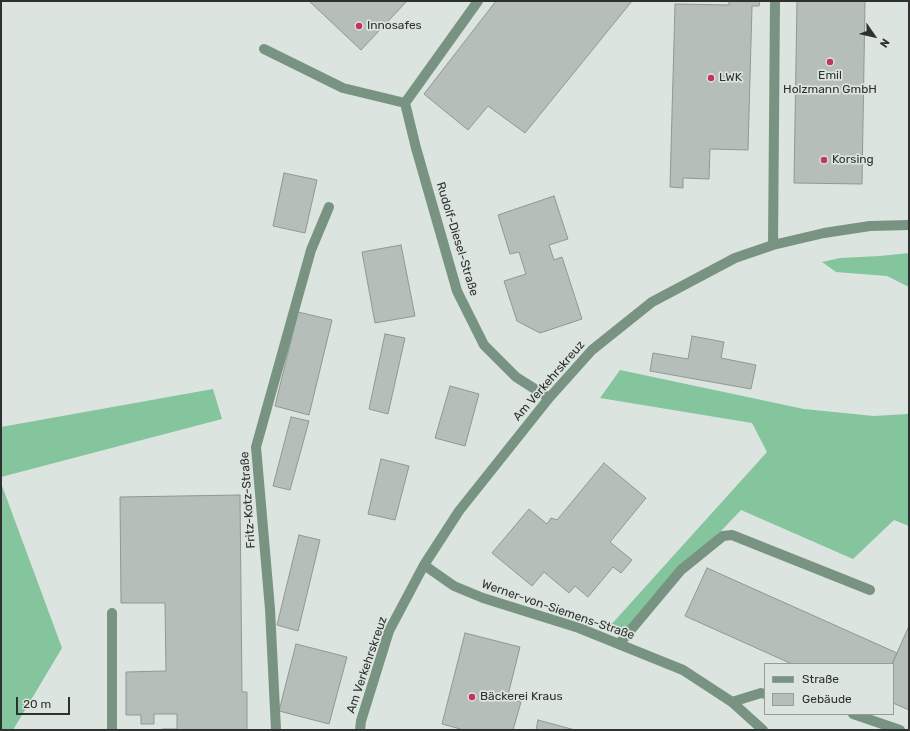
<!DOCTYPE html>
<html>
<head>
<meta charset="utf-8">
<style>
	body { margin:0 }
	#map { position:relative; width:910px; height:731px; overflow:hidden; background:#dbe4de; font-family:Rubik,sans-serif }
	canvas { display:block }
	.frame { position:absolute; inset:0; border:2px solid #2e312f; pointer-events:none }
	.legend { position:absolute; left:764px; top:663px; width:130px; height:52px; box-sizing:border-box; background:#dbe4de; border:1px solid #969c98; margin:0; padding:5px 7px; list-style:none; font-size:12px; color:#2e312f }
	.legend li { display:flex; align-items:center; gap:8px; height:20px }
	.legend b { width:20px; border:1px solid #969c98 }
	.north { position:absolute; left:854px; top:16px; width:40px; height:40px; -webkit-text-stroke:3px #dbe4de; paint-order:stroke; rotate:124deg; font-size:11px; font-weight:700; line-height:16px; text-align:center; color:#2e312f }
	.north::after { content:''; display:block; margin:auto; width:14px; height:18px; background:#2e312f; clip-path:polygon(50% 0,100% 100%,50% 72%,0 100%) }
	.scale { position:absolute; left:16px; top:697px; width:54px; height:18px; box-sizing:border-box; border:2px solid #2e312f; border-top:0; padding-left:5px; font-size:12px; line-height:14px; white-space:nowrap; color:#2e312f; -webkit-text-stroke:3px #dbe4de; paint-order:stroke }
</style>
</head>
<body>
<div id="map">
<canvas width="910" height="731"></canvas>
<div class="frame"></div>
<ul class="legend">
<li><b style="height:5px;background:#789381"></b>Straße</li>
<li><b style="height:11px;background:#b5beb8"></b>Gebäude</li>
</ul>
<div class="north">N</div>
<div class="scale">20 m</div>
</div>
<script>
const c = document.querySelector('canvas').getContext('2d');
c.lineJoin = 'round';
function fillPath(path, color) {
  c.fillStyle = color;
  c.fill(path, 'evenodd');
}
function shape(rows) {
  const path = new Path2D();
  for (const r of rows) {
    path.moveTo(r[0], r[1]);
    for (let i = 2; i < r.length; i += 2) path.lineTo(r[i], r[i + 1]);
  }
  return path;
}
function strokePath(path, color, width, dash) {
  c.strokeStyle = color;
  c.lineWidth = width;
  c.lineCap = dash ? 'butt' : 'round';
  c.setLineDash(dash || []);
  c.stroke(path);
}
function label(font, color, halo, rows, align = 'center') {
  c.font = font + ' Rubik,sans-serif';
  c.lineWidth = 3.5;
  c.setLineDash([]);
  c.textBaseline = 'middle';
  c.strokeStyle = halo;
  c.fillStyle = color;
  for (const [text, x, y, turn = 0] of rows) {
    c.save();
    c.translate(x, y);
    c.rotate((+turn || 0) * Math.PI / 180);
    c.textAlign = isNaN(turn) ? turn : align;
    if (halo) c.strokeText(text, 0, 0);
    c.fillText(text, 0, 0);
    c.restore();
  }
}
const forest = shape([
	[909,253,909,287,887,276,836,272,822,262,840,258,880,256],
	[620,370,804,409,874,416,907,414,909,412,909,526,894,520,853,559,741,510,625,632,609,627,767,452,752,423,600,398],
	[213,389,222,419,1,477,1,427],
	[1,483,62,648,13,730,1,730]
]);
const building = shape([
	[309,1,407,1,361,50,309,1],
	[496,1,632,1,525,133,488,106,468,130,424,94,496,1],
	[729,1,760,1,759,6,752,6,748,150,710,149,709,179,683,178,683,188,670,187,675,4,729,5,729,1],
	[797,1,865,1,862,184,794,183,797,1],
	[284,173,317,180,305,233,273,226,284,173],
	[554,196,568,239,549,245,554,260,562,257,582,319,540,333,517,321,504,281,526,274,519,252,510,254,498,215,554,196],
	[401,245,415,316,375,323,362,252,401,245],
	[298,312,332,320,309,415,275,406,298,312],
	[385,334,405,338,388,414,369,409,385,334],
	[692,336,724,342,721,358,756,365,751,389,650,371,653,353,688,359,692,336],
	[450,386,479,394,465,446,435,438,450,386],
	[291,417,309,421,290,490,273,486,291,417],
	[381,459,409,466,395,520,368,514,381,459],
	[604,463,646,498,610,542,632,560,621,573,613,567,588,597,575,586,569,593,544,572,532,586,492,553,529,509,547,524,551,518,557,520,604,463],
	[240,495,242,692,247,692,247,730,162,730,162,729,177,729,177,714,154,714,154,724,141,724,141,715,126,715,126,672,166,671,165,603,121,603,120,497,240,495],
	[299,535,320,540,298,631,277,625,299,535],
	[707,568,897,653,892,664,792,664,685,616,707,568],
	[909,626,909,710,893,703,893,664,892,664,909,626],
	[465,633,520,647,507,699,521,702,513,730,464,730,442,724,465,633],
	[296,644,347,657,329,724,279,711,296,644],
	[538,720,575,730,536,730,538,720]
]);
const minor = shape([
	[478,1,405,103,416,148,457,291,484,345,516,377,549,398],
	[264,49,343,88,405,103],
	[773,245,775,1],
	[424,565,454,586,483,598,579,628,683,670,732,702,763,730],
	[112,613,112,730],
	[619,644,681,570,723,536,732,535,870,590],
	[732,702,761,693,765,694],
	[853,714,900,730],
	[276,730,270,609,256,447,311,250,329,207],
	[360,730,361,721,389,631,424,565,459,511,549,398,592,350,652,302,735,258,773,245,824,233,870,226,909,225]
]);
const markers = [
	[359,26,4,"#c23461"],
	[830,62,4,"#c23461"],
	[711,78,4,"#c23461"],
	[824,160,4,"#c23461"],
	[472,697,4,"#c23461"]
];
const poiNames = [
	["Innosafes",367,26],
	["Emil",830,76,"center"],
	["Holzmann GmbH",830,90,"center"],
	["LWK",719,78],
	["Korsing",832,160],
	["Bäckerei Kraus",480,697]
];
const streetNames = [
	["Rudolf-Diesel-Straße",457,239,73],
	["Am Verkehrskreuz",549,381,-49],
	["Fritz-Kotz-Straße",248,500,-94],
	["Werner-von-Siemens-Straße",558,610,19],
	["Am Verkehrskreuz",367,665,-71]
];
fillPath(forest, '#84c59d');
fillPath(building, '#b5beb8');
strokePath(building, '#8f9892', 1);
strokePath(minor, '#789381', 10);
for (const [x, y, r, color] of markers) {
  const dot = new Path2D();
  dot.arc(x, y, r, 0, 2 * Math.PI);
  c.fillStyle = color;
  c.fill(dot);
  strokePath(dot, '#dbe4de', 1.5);
}
label('12px', '#2e312f', '#dbe4de', poiNames, 'left');
label('12px', '#2e312f', '#dbe4de', streetNames);
</script>
</body>
</html>
